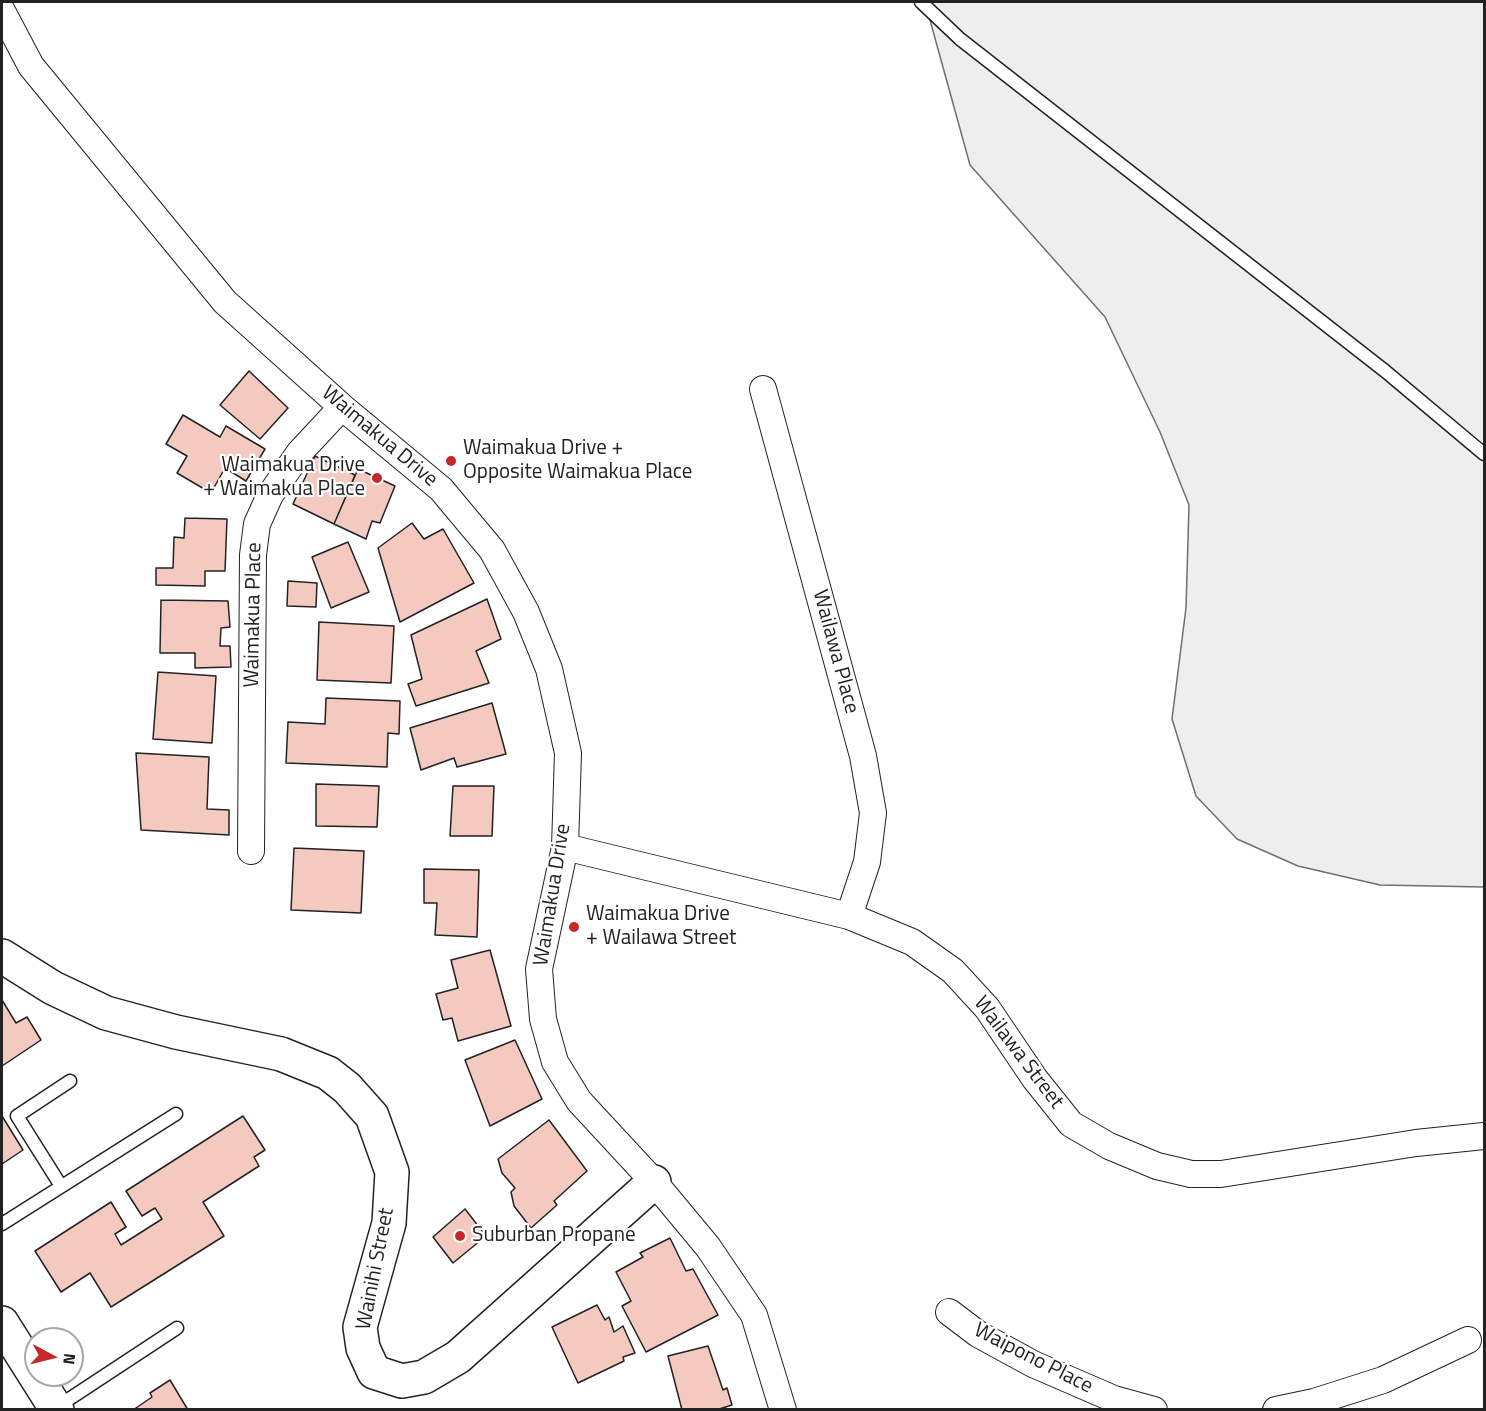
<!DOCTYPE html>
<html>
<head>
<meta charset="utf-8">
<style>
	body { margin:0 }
	#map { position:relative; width:1486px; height:1411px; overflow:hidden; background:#fff; font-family:"Titillium Web",sans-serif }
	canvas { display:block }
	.frame { position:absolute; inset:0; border:3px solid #222; pointer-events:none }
	.north { position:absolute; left:24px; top:1327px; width:60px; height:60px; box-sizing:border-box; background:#fff; border:2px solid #a7a7a7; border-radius:50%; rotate:97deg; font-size:16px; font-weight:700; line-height:24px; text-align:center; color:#222 }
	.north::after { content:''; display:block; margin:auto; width:21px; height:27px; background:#c62828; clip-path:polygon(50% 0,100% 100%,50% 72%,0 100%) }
</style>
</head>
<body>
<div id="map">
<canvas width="1486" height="1411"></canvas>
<div class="frame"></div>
<div class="north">N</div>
</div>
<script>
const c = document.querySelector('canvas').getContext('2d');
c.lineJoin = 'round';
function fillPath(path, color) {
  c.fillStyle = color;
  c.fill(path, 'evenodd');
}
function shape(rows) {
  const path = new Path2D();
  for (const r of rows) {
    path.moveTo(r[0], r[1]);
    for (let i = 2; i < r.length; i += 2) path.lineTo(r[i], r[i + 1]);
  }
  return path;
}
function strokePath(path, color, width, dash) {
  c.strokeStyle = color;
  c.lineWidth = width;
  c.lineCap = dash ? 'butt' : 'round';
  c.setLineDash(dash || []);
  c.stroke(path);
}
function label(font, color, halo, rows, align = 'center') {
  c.font = font + ' "Titillium Web",sans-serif';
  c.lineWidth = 4.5;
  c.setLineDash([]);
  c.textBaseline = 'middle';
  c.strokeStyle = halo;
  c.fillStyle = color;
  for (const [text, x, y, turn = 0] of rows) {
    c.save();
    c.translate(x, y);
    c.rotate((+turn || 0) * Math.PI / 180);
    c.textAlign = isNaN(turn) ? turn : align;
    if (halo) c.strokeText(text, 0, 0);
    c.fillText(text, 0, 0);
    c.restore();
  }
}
const green = shape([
	[925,2,1484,2,1484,887,1380,885,1298,866,1237,839,1196,796,1172,719,1186,608,1189,505,1160,432,1105,317,970,165,925,2]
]);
const building = shape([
	[249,371,288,408,260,439,220,405,249,371],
	[183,415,220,437,226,426,265,449,246,481,225,468,211,493,177,473,187,456,166,444,183,415],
	[315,456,355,475,334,524,293,504,315,456],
	[358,469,395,486,380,523,372,521,366,539,334,524,358,469],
	[185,518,227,519,225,571,205,571,205,586,156,585,156,568,173,568,174,537,184,538,185,518],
	[412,523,424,539,443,529,474,583,400,622,378,548,412,523],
	[348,542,369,592,331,608,312,557,348,542],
	[288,581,317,583,316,607,287,606,288,581],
	[487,599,501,639,476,651,489,683,416,706,408,684,422,679,411,635,487,599],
	[161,600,228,601,230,627,221,628,220,646,230,646,231,667,195,668,195,653,160,653,161,600],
	[319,622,394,626,391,683,317,680,319,622],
	[158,672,216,676,212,743,153,739,158,672],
	[326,698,400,701,399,734,388,733,387,767,286,763,288,722,325,724,326,698],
	[492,703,506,754,457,767,454,758,421,770,410,728,492,703],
	[136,753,209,757,207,809,229,810,229,835,141,830,136,753],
	[316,784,379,786,377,827,316,826,316,784],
	[453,786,494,786,492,836,450,836,453,786],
	[294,848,364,851,361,913,291,910,294,848],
	[424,869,479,870,477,937,435,935,437,903,424,903,424,869],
	[490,950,511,1026,458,1041,452,1018,443,1020,436,994,458,988,451,960,490,950],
	[2,1000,16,1023,27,1017,41,1040,2,1066,2,1000],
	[515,1040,542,1099,490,1126,465,1060,515,1040],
	[2,1116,23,1150,2,1164,2,1116],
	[243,1116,265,1150,254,1157,259,1166,203,1202,224,1236,111,1307,90,1273,61,1292,35,1251,111,1202,126,1227,115,1234,121,1245,162,1219,155,1208,142,1216,126,1191,243,1116],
	[549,1120,587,1171,554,1201,557,1205,531,1228,514,1206,511,1192,515,1188,502,1173,498,1159,549,1120],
	[465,1209,486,1236,453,1263,433,1237,465,1209],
	[670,1238,686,1271,693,1269,718,1315,646,1352,622,1306,631,1301,616,1272,643,1257,640,1253,670,1238],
	[597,1305,605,1320,609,1317,614,1332,623,1326,635,1353,623,1357,624,1361,578,1383,552,1327,597,1305],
	[708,1346,723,1390,727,1388,732,1405,716,1410,682,1410,668,1356,708,1346],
	[170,1380,188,1410,133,1410,152,1397,150,1393,170,1380]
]);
const lane = shape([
	[921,2,960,39,1385,371,1484,454],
	[61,1186,17,1116,70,1081],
	[2,1224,176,1114],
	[57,1407,177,1328]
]);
const street = shape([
	[2,11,31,66,225,302,342,407,441,489,492,550,526,612,549,669,568,753,565,847,539,969,543,1019,555,1062,579,1101,654,1182,708,1247,754,1315,783,1410],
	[763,389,863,756,873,813,867,862,849,916],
	[565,847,849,916,912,942,953,971,987,1008,1035,1079,1071,1124,1109,1146,1157,1166,1191,1174,1221,1174,1416,1143,1484,1136],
	[251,851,253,555,257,524,270,495,300,452,342,407],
	[949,1312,978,1334,1033,1364,1114,1399,1154,1410],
	[1276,1410,1314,1402,1383,1380,1468,1340]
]);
const secondary = shape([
	[2,956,53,988,106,1013,176,1032,281,1054,328,1073,347,1088,372,1116,392,1172,389,1223,360,1327,363,1348,374,1372,402,1381,424,1377,458,1357,654,1182],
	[2,1323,57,1410]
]);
const markers = [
	[451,461,6,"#c62828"],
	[377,478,6,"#c62828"],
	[574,927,6,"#c62828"],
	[460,1236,6,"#c62828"]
];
const streetNames = [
	["Waimakua Drive",379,437,40],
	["Waimakua Place",254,615,-89],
	["Wailawa Place",835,652,75],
	["Waimakua Drive",553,895,-81],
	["Wailawa Street",1018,1053,53],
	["Wainihi Street",376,1269,-79],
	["Waipono Place",1033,1359,27]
];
const poiNames = [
	["Waimakua Drive +",463,449],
	["Opposite Waimakua Place",463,473],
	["Waimakua Drive",365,466,"right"],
	["+ Waimakua Place",365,490,"right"],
	["Waimakua Drive",586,915],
	["+ Wailawa Street",586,939],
	["Suburban Propane",472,1236]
];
fillPath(green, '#eee');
strokePath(green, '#6f6f6f', 1.5);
fillPath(building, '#f3c9c0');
strokePath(building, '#222', 1.5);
strokePath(lane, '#222', 15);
strokePath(street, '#222', 28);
strokePath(secondary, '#222', 36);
strokePath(lane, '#fff', 12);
strokePath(street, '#fff', 26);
strokePath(secondary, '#fff', 33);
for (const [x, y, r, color] of markers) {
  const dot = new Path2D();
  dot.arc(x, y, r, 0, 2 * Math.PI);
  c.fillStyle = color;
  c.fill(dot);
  strokePath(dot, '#fff', 2);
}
label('21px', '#222', '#fff', streetNames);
label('21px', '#222', '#fff', poiNames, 'left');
</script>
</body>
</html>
